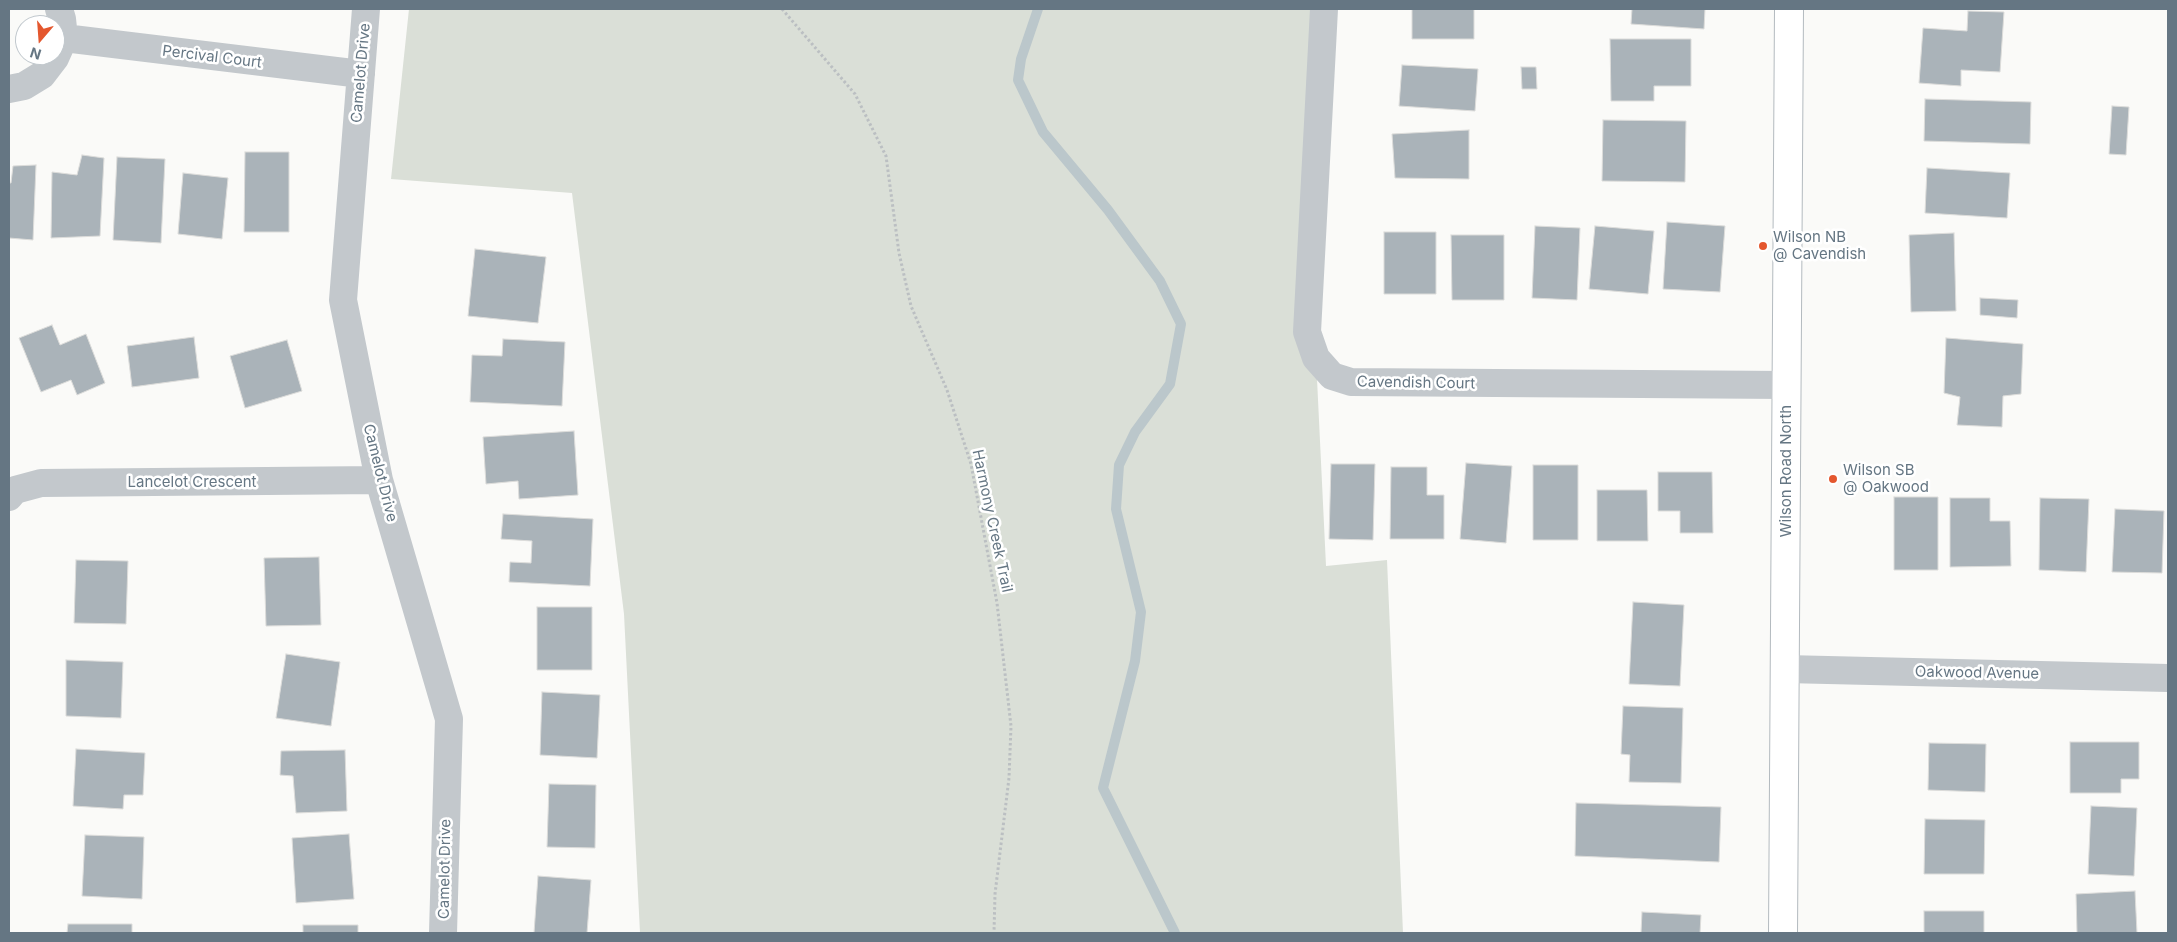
<!DOCTYPE html>
<html>
<head>
<meta charset="utf-8">
<style>
	body { margin:0 }
	#map { position:relative; width:2177px; height:942px; overflow:hidden; background:#fafaf8; font-family:Inter,sans-serif }
	canvas { display:block }
	.frame { position:absolute; inset:0; border:10px solid #657683; pointer-events:none }
	.north { position:absolute; left:15px; top:15px; width:50px; height:50px; box-sizing:border-box; background:#fff; border:1px solid #c1c8cd; border-radius:50%; rotate:198deg; font-size:14px; font-weight:700; line-height:20px; text-align:center; color:#657683 }
	.north::after { content:''; display:block; margin:auto; width:18px; height:22px; background:#e4572e; clip-path:polygon(50% 0,100% 100%,50% 72%,0 100%) }
</style>
</head>
<body>
<div id="map">
<canvas width="2177" height="942"></canvas>
<div class="frame"></div>
<div class="north">N</div>
</div>
<script>
const c = document.querySelector('canvas').getContext('2d');
c.lineJoin = 'round';
function fillPath(path, color) {
  c.fillStyle = color;
  c.fill(path, 'evenodd');
}
function shape(rows) {
  const path = new Path2D();
  for (const r of rows) {
    path.moveTo(r[0], r[1]);
    for (let i = 2; i < r.length; i += 2) path.lineTo(r[i], r[i + 1]);
  }
  return path;
}
function strokePath(path, color, width, dash) {
  c.strokeStyle = color;
  c.lineWidth = width;
  c.lineCap = dash ? 'butt' : 'round';
  c.setLineDash(dash || []);
  c.stroke(path);
}
function label(font, color, halo, rows, align = 'center') {
  c.font = font + ' Inter,sans-serif';
  c.lineWidth = 5;
  c.setLineDash([]);
  c.textBaseline = 'middle';
  c.strokeStyle = halo;
  c.fillStyle = color;
  for (const [text, x, y, turn = 0] of rows) {
    c.save();
    c.translate(x, y);
    c.rotate((+turn || 0) * Math.PI / 180);
    c.textAlign = isNaN(turn) ? turn : align;
    if (halo) c.strokeText(text, 0, 0);
    c.fillText(text, 0, 0);
    c.restore();
  }
}
const green = shape([
	[409,9,1324,9,1316,358,1326,566,1387,560,1403,933,640,933,624,614,572,193,391,179]
]);
const stream = shape([
	[1038,9,1021,59,1018,80,1043,132,1108,210,1160,281,1181,324,1170,384,1135,432,1119,465,1116,509,1141,612,1135,661,1103,788,1175,933]
]);
const building = shape([
	[1412,9,1474,9,1474,39,1412,39,1412,9],
	[1632,9,1705,9,1704,29,1631,24,1632,9],
	[1968,11,2004,12,2000,72,1961,70,1961,86,1919,83,1923,28,1967,31,1968,11],
	[1610,39,1691,39,1691,86,1654,86,1654,101,1611,101,1610,39],
	[1402,65,1478,69,1475,111,1399,106,1402,65],
	[1521,67,1536,67,1537,89,1522,89,1521,67],
	[1925,99,2031,102,2030,144,1924,141,1925,99],
	[2112,106,2129,107,2126,155,2109,154,2112,106],
	[1603,120,1686,121,1685,182,1602,181,1603,120],
	[1469,130,1469,179,1395,178,1392,134,1469,130],
	[245,152,289,152,289,232,244,232,245,152],
	[82,155,104,158,100,236,51,238,52,172,77,175,82,155],
	[117,157,165,159,161,243,113,240,117,157],
	[36,165,33,240,9,238,9,183,11,183,13,166,36,165],
	[1927,168,2010,173,2007,218,1925,213,1927,168],
	[183,173,228,178,222,239,178,234,183,173],
	[1667,222,1725,226,1720,292,1663,289,1667,222],
	[1535,226,1580,228,1577,300,1532,298,1535,226],
	[1595,226,1654,231,1648,294,1589,289,1595,226],
	[1384,232,1436,232,1436,294,1384,294,1384,232],
	[1954,233,1956,311,1911,312,1909,235,1954,233],
	[1451,235,1504,235,1504,300,1452,300,1451,235],
	[475,249,546,257,538,323,468,316,475,249],
	[1980,298,2018,300,2017,318,1980,315,1980,298],
	[52,325,60,345,86,334,105,383,77,395,71,380,41,392,19,338,52,325],
	[194,337,199,378,132,387,127,346,194,337],
	[1946,338,2023,344,2021,394,2003,396,2002,427,1957,425,1960,397,1944,393,1946,338],
	[503,339,565,342,562,406,470,402,472,355,502,356,503,339],
	[287,340,302,391,245,408,230,356,287,340],
	[574,431,578,495,519,499,518,481,486,484,483,437,574,431],
	[1466,463,1512,466,1506,543,1460,539,1466,463],
	[1331,464,1375,464,1373,540,1329,539,1331,464],
	[1533,465,1578,465,1578,540,1533,540,1533,465],
	[1391,467,1427,467,1427,495,1444,495,1444,539,1390,539,1391,467],
	[1658,472,1712,472,1713,533,1680,533,1680,511,1658,511,1658,472],
	[1597,490,1647,490,1648,541,1597,541,1597,490],
	[1894,497,1938,497,1938,570,1894,570,1894,497],
	[1950,498,1990,498,1990,521,2010,521,2011,566,1950,567,1950,498],
	[2040,498,2089,499,2086,572,2039,570,2040,498],
	[2115,509,2164,511,2162,573,2112,572,2115,509],
	[503,514,593,519,590,586,509,582,510,562,531,563,532,541,501,539,503,514],
	[319,557,321,625,266,626,264,558,319,557],
	[76,560,128,561,126,624,74,623,76,560],
	[1633,602,1684,605,1680,686,1629,684,1633,602],
	[537,607,592,607,592,670,537,670,537,607],
	[286,654,340,662,331,726,276,718,286,654],
	[66,660,123,662,121,718,66,716,66,660],
	[542,692,600,695,597,758,540,755,542,692],
	[1623,706,1683,708,1681,783,1629,782,1630,755,1621,754,1623,706],
	[2070,742,2139,742,2139,779,2121,779,2121,793,2070,793,2070,742],
	[1929,743,1986,744,1985,792,1928,790,1929,743],
	[76,749,145,753,143,795,124,795,123,809,73,806,76,749],
	[345,750,347,811,296,813,293,776,280,775,281,751,345,750],
	[549,784,596,785,595,848,547,847,549,784],
	[1576,803,1721,807,1719,862,1575,856,1576,803],
	[2091,806,2137,808,2134,876,2088,874,2091,806],
	[1925,819,1985,820,1984,874,1924,874,1925,819],
	[349,834,354,899,296,903,292,838,349,834],
	[85,835,144,837,142,899,82,896,85,835],
	[538,876,591,880,587,933,534,933,538,876],
	[2135,891,2137,933,2077,933,2076,894,2135,891],
	[1924,911,1984,911,1984,933,1924,933,1924,911],
	[1642,912,1701,915,1700,933,1641,933,1642,912],
	[68,924,132,924,132,933,67,933,68,924],
	[303,925,358,925,358,933,303,933,303,925]
]);
const path = shape([
	[782,9,855,94,886,156,899,253,911,306,947,390,971,464,997,603,1011,726,1009,778,995,894,994,933]
]);
const minor = shape([
	[366,9,343,300,379,480,449,719,443,933],
	[1324,9,1307,332,1316,358,1332,376,1351,382,1786,385],
	[64,38,361,74],
	[9,89,24,86,42,75,55,58,64,38,62,19,59,9],
	[9,497,15,490,41,483,379,480],
	[1785,669,2168,678]
]);
const secondary = shape([
	[1783,933,1789,9]
]);
const markers = [
	[1763,246,5,"#e4572e"],
	[1833,479,5,"#e4572e"]
];
const streetNames = [
	["Percival Court",212,57,7],
	["Camelot Drive",361,73,-85],
	["Cavendish Court",1416,383,1],
	["Wilson Road North",1786,471,-90],
	["Camelot Drive",380,473,76],
	["Lancelot Crescent",192,482],
	["Harmony Creek Trail",992,521,78],
	["Oakwood Avenue",1977,673,1],
	["Camelot Drive",445,869,-89]
];
const poiNames = [
	["Wilson NB",1773,237],
	["@ Cavendish",1773,254],
	["Wilson SB",1843,470],
	["@ Oakwood",1843,487]
];
fillPath(green, '#dadfd7');
strokePath(stream, '#bbc7cb', 10);
fillPath(building, '#aab3b9');
strokePath(building, '#dcdcda', 1);
strokePath(secondary, '#b3babf', 30);
strokePath(path, '#bbbfc2', 3, [2.5, 2.5]);
strokePath(minor, '#c3c8cc', 28);
strokePath(secondary, '#fff', 28);
for (const [x, y, r, color] of markers) {
  const dot = new Path2D();
  dot.arc(x, y, r, 0, 2 * Math.PI);
  c.fillStyle = color;
  c.fill(dot);
  strokePath(dot, '#fff', 2);
}
label('15px', '#657683', '#fff', streetNames);
label('15px', '#657683', '#fff', poiNames, 'left');
</script>
</body>
</html>
